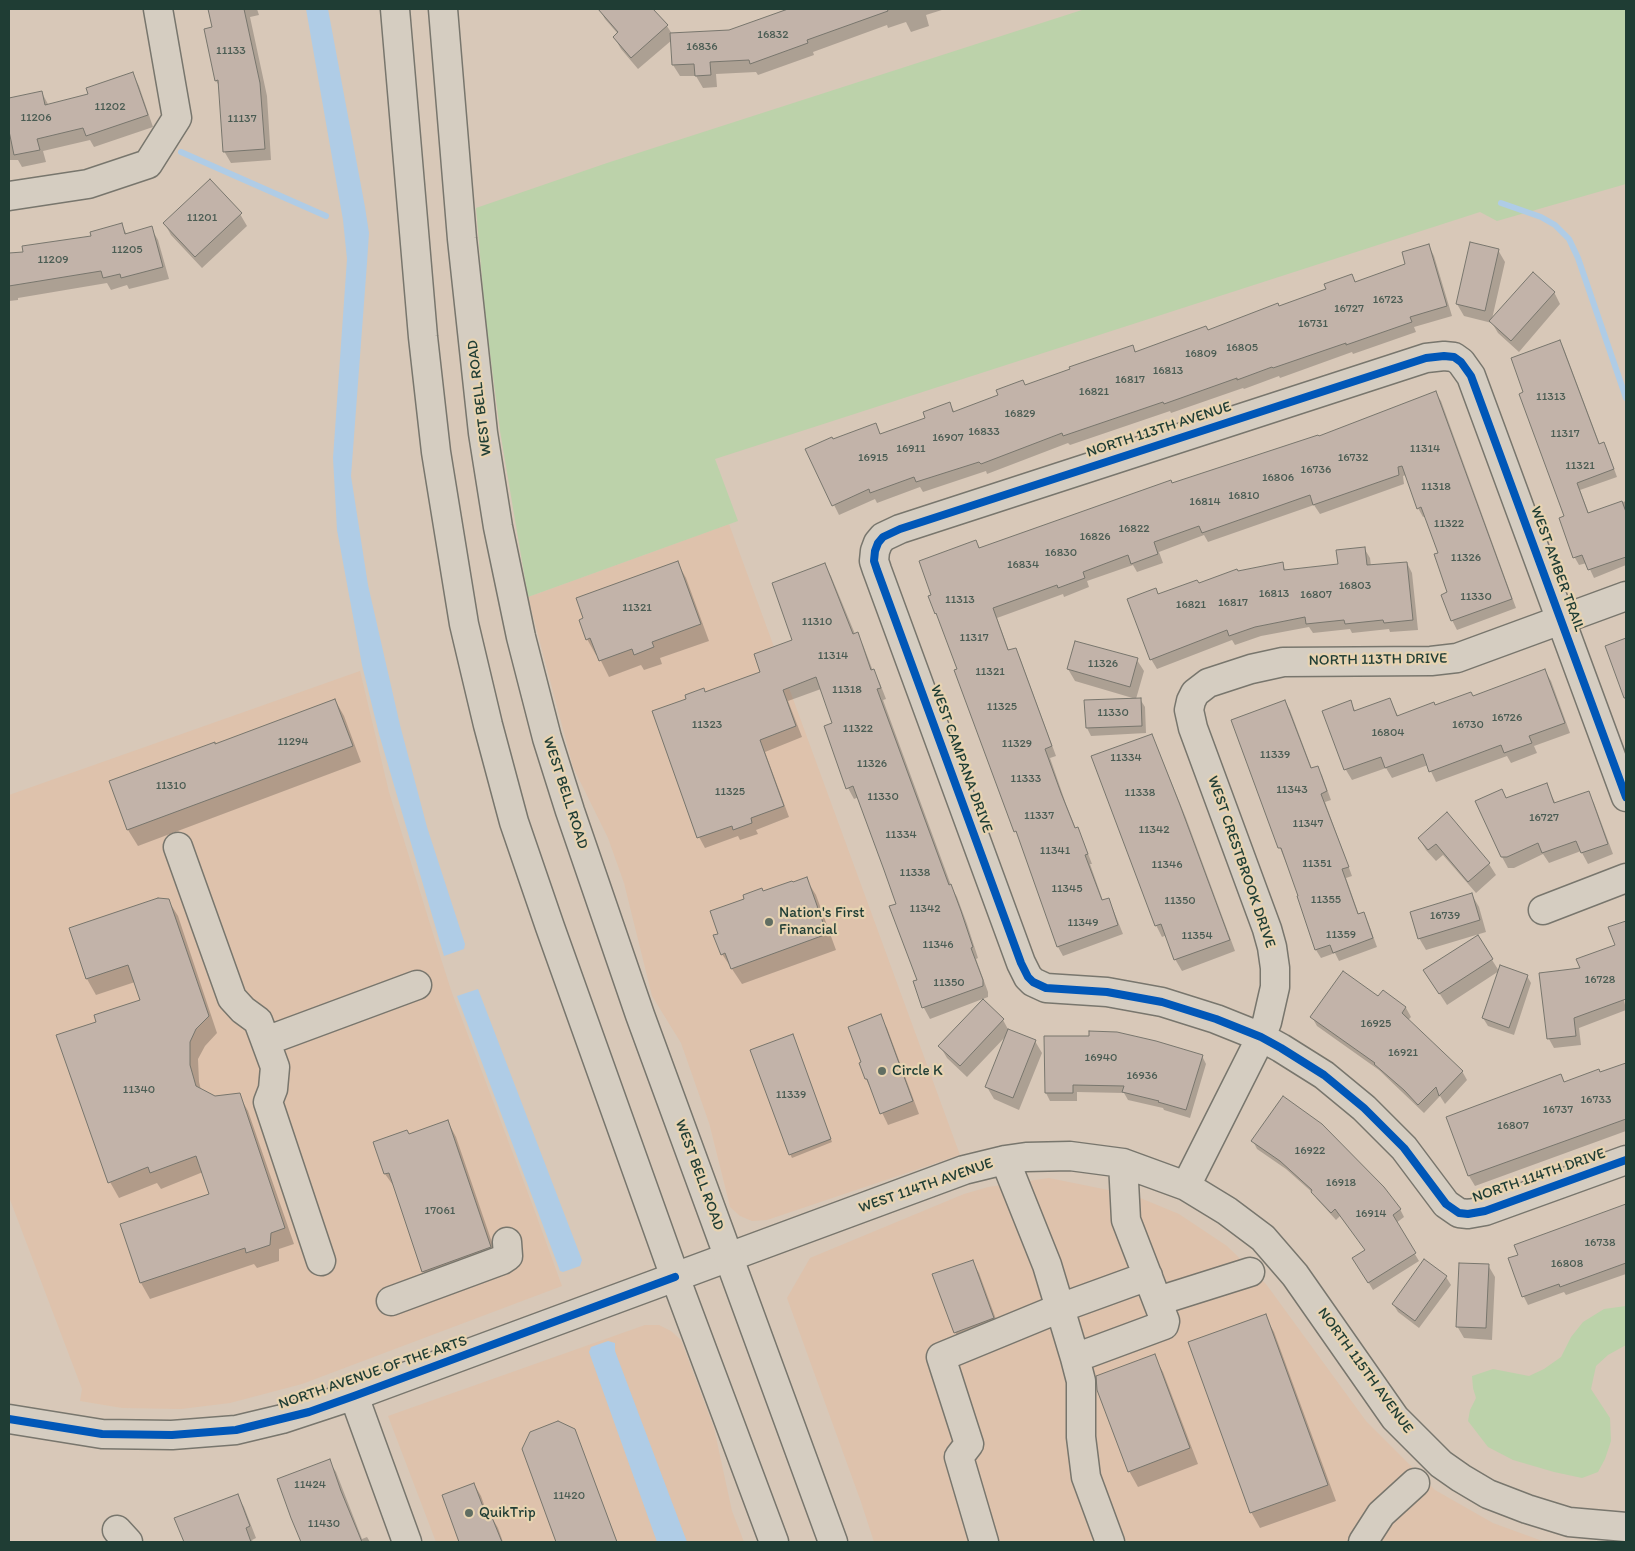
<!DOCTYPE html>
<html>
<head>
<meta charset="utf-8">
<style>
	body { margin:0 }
	#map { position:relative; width:1635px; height:1551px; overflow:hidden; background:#d8c8b8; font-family:Itim,sans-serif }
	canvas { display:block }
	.frame { position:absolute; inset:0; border:10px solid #1f3d34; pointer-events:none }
</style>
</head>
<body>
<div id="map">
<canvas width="1635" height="1551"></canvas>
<div class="frame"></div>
</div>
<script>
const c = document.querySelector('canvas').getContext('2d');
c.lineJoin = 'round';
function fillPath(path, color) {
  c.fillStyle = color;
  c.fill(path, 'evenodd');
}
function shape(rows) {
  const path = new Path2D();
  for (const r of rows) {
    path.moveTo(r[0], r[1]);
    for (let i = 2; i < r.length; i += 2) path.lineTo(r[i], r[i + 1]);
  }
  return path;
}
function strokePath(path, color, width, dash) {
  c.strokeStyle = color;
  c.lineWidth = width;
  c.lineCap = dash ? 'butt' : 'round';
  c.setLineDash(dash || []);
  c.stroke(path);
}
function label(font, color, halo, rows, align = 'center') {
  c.font = font + ' Itim,sans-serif';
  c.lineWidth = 4.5;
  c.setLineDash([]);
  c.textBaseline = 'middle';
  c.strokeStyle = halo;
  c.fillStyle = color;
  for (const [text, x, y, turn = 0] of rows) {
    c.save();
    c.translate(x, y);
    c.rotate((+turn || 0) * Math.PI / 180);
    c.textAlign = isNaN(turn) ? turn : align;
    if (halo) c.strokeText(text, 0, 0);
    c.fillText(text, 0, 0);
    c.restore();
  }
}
const built = shape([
	[729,524,960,1155,767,1220,752,1221,740,1216,730,1207,709,1123,681,1043,652,996,624,883,608,838,573,767,528,597],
	[360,671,389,792,435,940,452,993,534,1209,562,1286,302,1384,230,1403,181,1409,122,1408,80,1401,82,1389,9,1197,9,795],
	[1049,1178,1133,1195,1179,1214,1227,1246,1266,1284,1366,1421,1435,1490,1493,1523,1545,1542,874,1542,861,1502,787,1298,810,1258,964,1194,988,1187],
	[645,1325,659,1325,671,1331,681,1340,714,1428,732,1511,744,1542,436,1542,388,1416]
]);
const green = shape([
	[1085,9,1626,9,1626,184,1497,221,1480,212,715,459,738,521,528,597,500,431,485,314,476,208,607,163],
	[1626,1306,1626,1345,1608,1355,1596,1366,1591,1389,1610,1418,1611,1441,1605,1459,1598,1472,1582,1478,1554,1472,1513,1460,1488,1447,1468,1421,1470,1410,1476,1398,1473,1388,1472,1376,1493,1369,1529,1376,1544,1369,1561,1357,1571,1337,1583,1322,1604,1309]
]);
const water = shape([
	[306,9,328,9,365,207,369,233,367,263,351,476,368,585,400,725,427,827,465,944,464,949,444,956,379,734,362,665,337,530,333,458,347,259,343,220],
	[478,989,582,1260,580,1266,563,1272,560,1271,457,996],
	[608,1341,615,1343,615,1351,687,1542,657,1542,589,1352,591,1347]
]);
const shadow = shape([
	[209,9,257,9,259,15,250,17,267,96,271,160,231,163,224,151,220,87,216,81,214,28],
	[599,9,652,9,667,26,672,34,729,32,795,9,945,9,926,15,929,26,911,32,906,22,888,28,887,25,813,52,814,55,758,75,756,72,716,74,717,87,703,88,696,76,680,76,673,65,672,40,638,69,621,49,614,37,618,34,605,19],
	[133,74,139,86,153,127,94,147,90,140,43,151,46,162,22,167,18,160,9,160,9,100,42,93,49,106,90,95],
	[240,214,247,226,202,268,171,235,165,224],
	[122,225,127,235,151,228,158,240,169,279,129,289,127,285,111,290,107,283,18,298,18,300,9,301,9,255,25,253,92,237],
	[1429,246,1434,256,1452,316,1414,327,1416,332,1353,354,1352,352,1280,378,1279,376,1244,389,1243,388,1171,413,1170,411,1070,445,1068,443,987,474,986,471,923,492,920,487,877,503,875,499,839,515,807,450,875,425,881,435,927,419,950,404,955,413,1132,346,1136,352,1208,331,1279,307,1328,289,1351,275,1356,283,1407,265],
	[1498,250,1505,262,1492,319,1554,292,1560,304,1519,352,1498,333,1492,323,1464,316,1457,304],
	[1560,341,1564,349,1600,445,1604,444,1608,452,1617,477,1580,490,1589,514,1626,501,1626,565,1594,578,1587,563,1579,565,1575,558,1560,519,1566,517,1525,393],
	[1435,392,1441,401,1516,608,1457,630,1452,620,1449,593,1440,554,1426,516,1423,517,1418,508,1406,475,1403,476,1404,484,1320,514,1314,505,1208,542,1204,535,1159,552,1163,563,1137,572,1133,565,1087,581,1089,587,1064,597,1063,594,997,618,1009,651,1015,649,1020,658,1056,756,1050,758,1066,804,1076,829,1077,828,1082,838,1092,864,1090,864,1103,901,1108,900,1113,909,1123,934,1063,956,1058,947,941,622,929,597,933,595,976,541,980,549,1318,437],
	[1364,548,1370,558,1371,566,1407,563,1412,573,1418,630,1390,632,1389,629,1352,633,1350,629,1313,633,1309,627,1261,636,1235,645,1232,640,1157,669,1151,659,1159,596,1237,572,1282,564,1286,571,1339,565],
	[677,562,686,578,709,641,660,658,662,664,644,670,641,665,609,677,598,655,596,655,587,639],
	[825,565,831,576,855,634,857,634,863,645,873,671,879,681,886,699,883,700,952,888,957,897,967,924,978,958,976,959,988,992,988,997,930,1019,924,1008,914,982,918,981,897,905,859,797,854,799,848,788,834,724,821,689,788,701,802,737,765,752,789,817,756,830,758,834,740,840,738,836,705,848,699,837,688,699,703,689,706,693,762,672,793,641],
	[1626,640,1626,700,1607,647],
	[1137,660,1144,671,1136,699,1140,699,1145,707,1146,733,1091,736,1087,728,1086,701,1136,699,1075,681,1068,669],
	[1545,671,1551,681,1570,733,1534,746,1537,753,1511,763,1507,756,1436,782,1428,765,1392,778,1386,768,1352,780,1346,770,1324,711,1350,702,1356,712,1390,700,1398,716,1473,698],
	[335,700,344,716,361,762,138,846,128,830,111,782,215,745],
	[1285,702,1290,710,1312,769,1317,767,1322,775,1331,800,1325,802,1352,876,1346,878,1359,915,1363,913,1368,922,1377,947,1339,961,1335,953,1321,958,1316,950,1298,897,1300,897,1280,848],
	[1151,736,1157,747,1186,818,1235,951,1182,971,1175,959,1167,935,1162,937,1156,925],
	[1546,785,1556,804,1588,792,1594,803,1613,854,1588,864,1581,851,1549,863,1543,854,1514,868,1508,868,1502,857,1507,799],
	[1419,838,1489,864,1496,875,1476,893,1443,855,1436,861,1426,850],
	[806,879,816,895,836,950,742,984,722,954,719,934,763,893],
	[1472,895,1479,907,1486,932,1426,950,1419,938],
	[168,900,178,916,217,1033,205,1046,198,1059,199,1082,201,1090,215,1097,239,1095,248,1111,294,1244,279,1249,279,1261,257,1268,254,1264,150,1299,141,1283,211,1195,203,1172,161,1189,157,1183,119,1198,110,1182,97,1023,142,1001,135,982,96,995,87,979,70,929],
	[1626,922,1626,999,1624,1000,1626,1010,1579,1028,1581,1045,1554,1048,1549,1039,1541,974,1581,969,1616,946,1610,928],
	[1477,936,1499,971,1447,1005,1432,982],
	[1527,976,1531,983,1514,1035,1488,1026,1483,1018],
	[1383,992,1406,1008,1411,1017,1408,1020,1462,1071,1467,1080,1445,1104,1440,1096,1424,1113,1379,1070,1317,1026,1312,1017,1378,998],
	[880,1016,887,1028,919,1114,888,1125,866,1079,863,1063],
	[1003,1020,1009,1031,1035,1041,1042,1053,1019,1110,994,1099,987,1087,1008,1034,967,1077,947,1058,940,1046],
	[1046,1038,1202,1056,1206,1064,1190,1118,1164,1110,1163,1108,1128,1100,1124,1093,1077,1092,1077,1101,1050,1101,1046,1093],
	[794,1039,832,1142,792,1158,790,1154],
	[1626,1064,1626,1131,1475,1186,1469,1176,1448,1117,1561,1076,1565,1083,1600,1074],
	[448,1122,456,1137,499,1263,432,1286,423,1271,395,1188,385,1174,409,1135],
	[1253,1141,1400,1209,1404,1217,1396,1223,1419,1261,1373,1290,1354,1258,1366,1250,1340,1216,1336,1220,1317,1199,1313,1193,1286,1169,1257,1149],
	[1626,1205,1626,1274,1566,1295,1564,1292,1528,1305,1524,1297,1510,1259,1520,1256,1550,1232],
	[972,1261,979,1273,1000,1330,962,1344,955,1332],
	[1488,1265,1495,1277,1492,1340,1464,1338,1457,1326],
	[1446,1277,1451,1285,1419,1328,1398,1312,1393,1304],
	[1265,1316,1274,1332,1336,1501,1260,1528,1251,1512],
	[1154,1356,1163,1372,1198,1464,1138,1487,1129,1471],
	[576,1434,617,1542,558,1542,523,1449],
	[329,1461,336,1472,362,1539,367,1537,370,1542,303,1542,279,1480],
	[474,1484,481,1496,487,1513,491,1516,498,1528,503,1542,461,1542,443,1495],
	[237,1495,244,1507,256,1538,252,1540,253,1542,185,1542,176,1518]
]);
const stream = shape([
	[181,152,326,216],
	[1501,203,1541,217,1555,225,1569,239,1578,258,1626,398]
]);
const building = shape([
	[208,9,244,9,260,83,265,149,223,152,218,80,215,81,204,29,212,27,208,9],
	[598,9,653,9,668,25,631,58,613,37,618,32,598,9],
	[788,9,887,9,888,11,807,40,808,43,750,64,749,60,710,62,711,75,695,76,694,64,672,65,670,33,729,30,788,9],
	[133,72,148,115,86,136,83,128,37,139,40,150,14,155,9,131,9,98,42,91,45,105,88,94,86,88,133,72],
	[210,179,242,213,195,257,163,223,210,179],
	[122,223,125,234,152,226,163,267,121,278,120,274,103,278,101,271,9,286,9,253,23,252,22,246,91,236,90,232,122,223],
	[1470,242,1499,249,1485,311,1456,304,1470,242],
	[1429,244,1447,306,1410,317,1412,322,1346,345,1346,343,1273,368,1272,367,1237,380,1237,378,1164,404,1163,402,1063,436,1062,433,981,464,979,462,916,482,914,477,870,493,869,489,832,506,805,449,832,437,833,439,876,423,880,434,925,418,923,412,950,402,953,412,998,395,996,390,1023,380,1025,385,1070,369,1069,367,1133,345,1135,352,1206,326,1208,330,1278,303,1279,306,1326,289,1324,284,1352,274,1355,282,1405,264,1402,252,1429,244],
	[1533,272,1555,292,1511,341,1489,321,1533,272],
	[1560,340,1599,444,1604,442,1614,469,1577,483,1588,513,1622,501,1626,512,1626,557,1588,570,1582,555,1573,558,1559,518,1564,516,1519,394,1523,392,1511,358,1560,340],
	[1436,391,1512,599,1451,621,1441,595,1447,592,1434,554,1438,553,1421,507,1417,509,1402,466,1398,467,1399,475,1313,505,1310,495,1202,533,1199,526,1154,542,1158,554,1131,564,1128,555,1083,572,1085,578,1058,588,1057,585,993,608,1008,650,1016,648,1052,746,1045,749,1061,793,1075,828,1078,827,1088,854,1085,855,1102,900,1109,898,1118,925,1057,947,1016,831,1014,832,954,670,957,669,936,613,935,614,928,596,931,595,919,561,976,540,979,548,1171,480,1172,483,1318,435,1319,436,1436,391],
	[1365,547,1367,565,1407,562,1413,620,1384,623,1383,620,1345,624,1344,620,1306,624,1305,617,1255,627,1229,636,1227,630,1150,660,1127,599,1156,588,1158,594,1197,580,1199,583,1237,569,1238,571,1283,562,1284,570,1338,564,1336,550,1365,547],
	[678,561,701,624,652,642,654,647,634,655,632,649,599,661,590,638,586,640,579,620,583,618,576,598,678,561],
	[825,563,853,634,858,632,871,670,874,669,881,688,877,689,949,885,951,884,961,911,973,947,971,948,983,980,983,986,922,1008,913,981,917,980,889,906,896,904,884,870,853,786,846,789,824,726,832,723,816,677,783,690,796,726,760,740,784,806,751,818,752,823,733,830,732,826,697,838,652,711,686,699,685,695,704,688,705,692,760,672,754,654,792,640,772,583,825,563],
	[1626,638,1626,698,1624,698,1605,646,1626,638],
	[1075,641,1138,658,1130,687,1067,669,1075,641],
	[1545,669,1565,723,1529,736,1532,743,1504,753,1501,745,1429,772,1423,754,1385,768,1381,757,1344,770,1322,711,1351,700,1354,711,1390,698,1397,716,1434,702,1435,705,1471,692,1473,696,1545,669],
	[1141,698,1142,726,1086,728,1084,700,1141,698],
	[335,699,353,746,127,830,109,781,215,742,215,744,335,699],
	[1285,700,1311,768,1318,766,1327,791,1321,794,1349,867,1342,869,1358,914,1364,912,1373,938,1333,953,1330,945,1315,950,1297,896,1298,896,1281,848,1278,848,1231,720,1285,700],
	[1152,734,1180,805,1230,940,1174,960,1161,924,1155,926,1091,756,1152,734],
	[1547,783,1554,803,1589,791,1608,844,1581,853,1576,841,1542,853,1538,843,1507,857,1501,857,1475,801,1502,789,1506,798,1547,783],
	[1447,812,1490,863,1468,882,1436,844,1428,850,1418,838,1447,812],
	[807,877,827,934,731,969,725,953,721,955,713,935,718,934,710,911,744,899,743,895,762,888,763,891,792,881,793,882,807,877],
	[1472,893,1480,920,1418,939,1410,912,1472,893],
	[158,898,169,899,209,1016,196,1029,190,1042,190,1065,196,1086,215,1096,240,1093,285,1228,271,1233,270,1245,246,1253,245,1248,140,1283,120,1224,209,1194,196,1156,150,1173,148,1167,108,1183,56,1035,96,1022,94,1015,140,1000,128,965,86,979,69,928,158,898],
	[1626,921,1626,999,1574,1018,1576,1036,1547,1039,1539,973,1580,968,1576,959,1615,945,1608,927,1626,921],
	[1478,935,1493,959,1439,994,1423,970,1478,935],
	[1500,965,1528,975,1509,1028,1482,1018,1500,965],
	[1343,971,1378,996,1383,990,1406,1007,1402,1013,1463,1071,1439,1096,1436,1087,1418,1105,1404,1090,1374,1064,1375,1063,1310,1017,1343,971],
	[983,999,1004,1019,960,1066,938,1046,983,999],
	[881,1014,913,1101,880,1114,867,1079,865,1079,859,1063,861,1062,848,1027,881,1014],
	[1008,1029,1036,1040,1013,1098,985,1087,1008,1029],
	[1089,1031,1117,1032,1156,1041,1203,1055,1186,1110,1158,1102,1159,1101,1122,1092,1124,1086,1073,1085,1073,1093,1045,1093,1044,1036,1089,1036,1089,1031],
	[793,1034,831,1139,789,1155,750,1050,793,1034],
	[1626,1063,1626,1119,1468,1176,1446,1117,1561,1074,1564,1082,1599,1069,1600,1072,1626,1063],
	[1283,1096,1322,1124,1384,1187,1401,1209,1393,1215,1416,1253,1368,1283,1352,1258,1365,1250,1335,1209,1331,1213,1311,1192,1312,1190,1280,1161,1251,1141,1283,1096],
	[448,1120,491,1247,422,1272,389,1173,384,1174,373,1142,407,1130,409,1134,448,1120],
	[1626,1204,1626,1263,1560,1287,1559,1284,1522,1297,1508,1258,1518,1255,1514,1245,1626,1204],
	[1424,1259,1447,1276,1415,1321,1392,1304,1424,1259],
	[973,1260,994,1318,954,1333,932,1274,973,1260],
	[1459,1263,1489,1264,1486,1328,1456,1327,1459,1263],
	[1266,1314,1328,1485,1250,1513,1188,1342,1266,1314],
	[1155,1354,1190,1448,1128,1472,1097,1390,1096,1376,1155,1354],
	[558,1421,575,1429,617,1542,556,1542,522,1449,530,1432,558,1421],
	[330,1459,341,1491,362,1542,301,1542,291,1518,277,1479,330,1459],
	[474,1483,485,1512,488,1511,490,1515,491,1515,502,1542,459,1542,442,1495,474,1483],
	[238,1494,250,1526,246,1528,251,1542,184,1542,174,1518,238,1494]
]);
const minor = shape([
	[9,196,88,184,148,164,177,118,158,9],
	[1626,797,1471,376,1461,362,1454,357,1444,356,1426,358,900,529,883,537,878,543,875,551,874,561,877,570,1021,963,1028,977,1033,982,1046,988,1107,992,1162,1002,1216,1019,1261,1037,1281,1048,1324,1075,1364,1108,1404,1148,1446,1204,1459,1213,1468,1214,1485,1211,1626,1160],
	[178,847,232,998,243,1010,258,1021,264,1037,275,1067,273,1089,268,1102,321,1261],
	[1543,910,1626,878],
	[266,1041,417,985],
	[1005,1160,1047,1265,1075,1358,1081,1381,1081,1437,1086,1477,1110,1542],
	[1186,1186,1261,1037,1267,1022,1275,987,1275,968,1272,947,1267,929,1193,728,1189,710,1191,701,1195,693,1208,683,1251,669,1283,662,1431,661,1457,658,1626,596],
	[391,1301,502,1260,508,1256,507,1242],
	[1158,1301,1250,1272],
	[1075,1358,1164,1325,1165,1321,1126,1220,1123,1163],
	[354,1396,407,1542],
	[9,1419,102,1434,172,1435,236,1430,282,1419,367,1391,964,1170,1005,1160,1026,1157,1070,1156,1123,1163,1186,1186,1227,1211,1263,1238,1295,1275,1395,1418,1441,1464,1461,1478,1488,1494,1527,1509,1569,1522,1626,1527],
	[117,1530,128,1542],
	[984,1542,959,1457,969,1444,941,1357,1060,1308,1148,1276],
	[1363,1542,1381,1514,1415,1483]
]);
const major = shape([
	[395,9,423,337,436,452,464,624,488,725,514,822,550,927,675,1277,774,1542],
	[443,9,462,239,483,433,498,527,521,637,547,738,570,811,640,1015,833,1542]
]);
const cycleway = shape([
	[1626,797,1471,376,1461,362,1454,357,1444,356,1426,358,900,529,883,537,878,543,875,551,874,561,877,570,1021,963,1028,977,1033,982,1046,988,1107,992,1162,1002,1216,1019,1261,1037,1281,1048,1324,1075,1364,1108,1404,1148,1446,1204,1459,1213,1468,1214,1485,1211,1626,1160],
	[9,1419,102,1434,172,1435,236,1430,309,1412,354,1396,675,1277]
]);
const markers = [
	[769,922,5,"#606e62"],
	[882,1071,5,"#606e62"],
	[469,1513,5,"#606e62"]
];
const numberNames = [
	["16832",773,35],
	["16836",702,47],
	["11133",231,51],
	["11202",110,107],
	["11206",36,118],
	["11137",242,119],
	["11201",202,218],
	["11205",127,250],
	["11209",53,260],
	["16723",1388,300],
	["16727",1349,309],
	["16731",1313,324],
	["16805",1242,348],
	["16809",1201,354],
	["16813",1168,371],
	["16817",1130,380],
	["16821",1094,392],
	["11313",1551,397],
	["16829",1020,414],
	["16833",984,432],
	["11317",1565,434],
	["16907",948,438],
	["16911",911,449],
	["11314",1425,449],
	["16915",873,458],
	["16732",1353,458],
	["11321",1580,466],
	["16736",1316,470],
	["16806",1278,478],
	["11318",1436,487],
	["16810",1244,496],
	["16814",1205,502],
	["11322",1449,524],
	["16822",1134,529],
	["16826",1095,537],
	["16830",1061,553],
	["11326",1466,558],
	["16834",1023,565],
	["16803",1355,586],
	["16813",1274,594],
	["16807",1316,595],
	["11330",1476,597],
	["11313",960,600],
	["16817",1233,603],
	["16821",1191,605],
	["11321",637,608],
	["11310",817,622],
	["11317",974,638],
	["11314",833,656],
	["11326",1103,664],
	["11321",990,672],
	["11318",847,690],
	["11325",1002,707],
	["11330",1113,713],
	["16726",1507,718],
	["11323",707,725],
	["16730",1468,725],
	["11322",858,729],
	["16804",1388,733],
	["11294",293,742],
	["11329",1017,744],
	["11339",1275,755],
	["11334",1126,758],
	["11326",872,764],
	["11333",1026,779],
	["11310",171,786],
	["11343",1292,790],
	["11325",730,792],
	["11338",1140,793],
	["11330",883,797],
	["11337",1039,816],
	["16727",1544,818],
	["11347",1308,824],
	["11342",1154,830],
	["11334",901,835],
	["11341",1055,851],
	["11351",1317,864],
	["11346",1167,865],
	["11338",915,873],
	["11345",1067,889],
	["11355",1326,900],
	["11350",1180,901],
	["11342",925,909],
	["16739",1445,916],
	["11349",1083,923],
	["11359",1341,935],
	["11354",1197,936],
	["11346",938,945],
	["16728",1600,980],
	["11350",949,983],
	["16925",1376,1024],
	["16921",1403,1053],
	["16940",1101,1058],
	["16936",1142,1076],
	["11340",139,1090],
	["11339",791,1095],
	["16733",1596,1100],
	["16737",1558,1110],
	["16807",1513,1126],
	["16922",1310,1151],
	["16918",1341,1183],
	["17061",440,1211],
	["16914",1371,1214],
	["16738",1600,1243],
	["16808",1567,1264],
	["11424",310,1485],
	["11420",569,1496],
	["11430",324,1524]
];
const streetNames = [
	["WEST BELL ROAD",480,398,-97],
	["NORTH 113TH AVENUE",1159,430,-18],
	["WEST AMBER TRAIL",1557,569,70],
	["NORTH 113TH DRIVE",1378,660,-1],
	["WEST CAMPANA DRIVE",961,759,70],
	["WEST BELL ROAD",565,793,72],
	["WEST CRESTBROOK DRIVE",1241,862,71],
	["WEST BELL ROAD",699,1175,70],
	["NORTH 114TH DRIVE",1539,1176,-19],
	["WEST 114TH AVENUE",926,1186,-19],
	["NORTH 115TH AVENUE",1365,1371,54],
	["NORTH AVENUE OF THE ARTS",373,1373,-19]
];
const poiNames = [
	["Nation's First",779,913],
	["Financial",779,930],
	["Circle K",892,1071],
	["QuikTrip",479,1513]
];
fillPath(built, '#dec2ac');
fillPath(green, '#bcd2aa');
fillPath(water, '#afcce6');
fillPath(shadow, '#0003');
strokePath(stream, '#afcce6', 6);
fillPath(building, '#c2b3a9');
strokePath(building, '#78766d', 1);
strokePath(minor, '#78766d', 31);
strokePath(major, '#78766d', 31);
strokePath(minor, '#d5cdc1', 28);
strokePath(major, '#d5cdc1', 28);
strokePath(cycleway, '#0057b8', 8);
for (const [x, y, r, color] of markers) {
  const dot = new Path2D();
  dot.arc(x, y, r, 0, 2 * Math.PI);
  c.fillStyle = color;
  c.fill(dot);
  strokePath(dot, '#e7d3b1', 2);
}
label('12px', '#4a5c53', null, numberNames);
label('15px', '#1f3d34', '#e7d3b1', streetNames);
label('15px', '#1f3d34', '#e7d3b1', poiNames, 'left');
</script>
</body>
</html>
